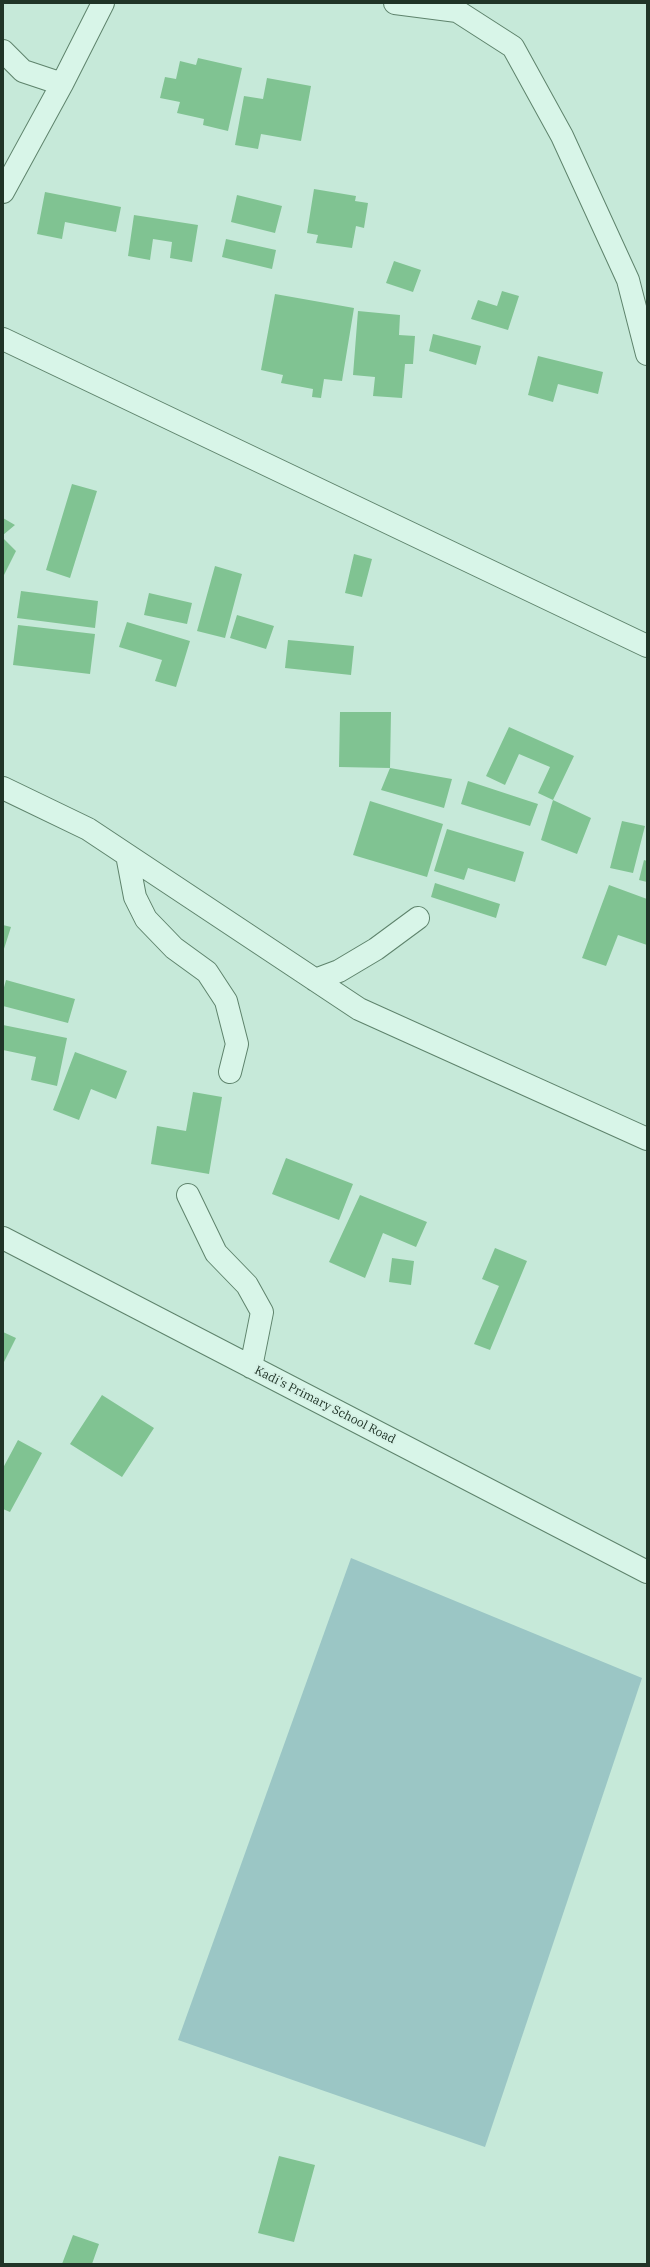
<!DOCTYPE html>
<html>
<head>
<meta charset="utf-8">
<style>
	body { margin:0 }
	#map { position:relative; width:650px; height:2267px; overflow:hidden; background:#c6e9d9; font-family:"IBM Plex Serif",serif }
	canvas { display:block }
	.frame { position:absolute; inset:0; border:4px solid #203427; pointer-events:none }
</style>
</head>
<body>
<div id="map">
<canvas width="650" height="2267"></canvas>
<div class="frame"></div>
</div>
<script>
const c = document.querySelector('canvas').getContext('2d');
c.lineJoin = 'round';
function fillPath(path, color) {
  c.fillStyle = color;
  c.fill(path, 'evenodd');
}
function shape(rows) {
  const path = new Path2D();
  for (const r of rows) {
    path.moveTo(r[0], r[1]);
    for (let i = 2; i < r.length; i += 2) path.lineTo(r[i], r[i + 1]);
  }
  return path;
}
function strokePath(path, color, width, dash) {
  c.strokeStyle = color;
  c.lineWidth = width;
  c.lineCap = dash ? 'butt' : 'round';
  c.setLineDash(dash || []);
  c.stroke(path);
}
function label(font, color, halo, rows, align = 'center') {
  c.font = font + ' "IBM Plex Serif",serif';
  c.lineWidth = 4;
  c.setLineDash([]);
  c.textBaseline = 'middle';
  c.strokeStyle = halo;
  c.fillStyle = color;
  for (const [text, x, y, turn = 0] of rows) {
    c.save();
    c.translate(x, y);
    c.rotate((+turn || 0) * Math.PI / 180);
    c.textAlign = isNaN(turn) ? turn : align;
    if (halo) c.strokeText(text, 0, 0);
    c.fillText(text, 0, 0);
    c.restore();
  }
}
const green = shape([
	[351,1558,642,1678,485,2147,178,2040]
]);
const building = shape([
	[198,58,242,68,228,131,203,125,204,119,177,113,180,102,160,98,165,77,176,79,180,61,196,65],
	[267,78,311,86,301,141,261,134,258,149,235,145,244,96,263,99],
	[314,189,356,196,355,201,368,203,364,228,356,226,352,248,316,243,318,235,307,233],
	[45,192,121,207,116,232,65,222,62,239,37,234],
	[237,195,282,206,275,233,231,222],
	[134,215,198,225,192,262,170,258,172,242,153,239,150,260,128,256],
	[226,239,276,250,272,269,222,257],
	[394,261,421,270,413,292,386,283],
	[502,291,519,296,508,330,471,319,478,300,497,306],
	[275,294,354,308,342,381,324,379,321,398,312,397,313,389,281,383,283,375,261,370],
	[358,311,400,315,399,335,415,336,413,364,405,364,402,398,373,396,375,377,353,375],
	[433,334,481,346,476,365,429,351],
	[538,356,603,372,598,394,558,384,553,402,528,395],
	[72,484,97,491,70,578,46,570],
	[3,518,15,525,3,535],
	[3,538,16,551,3,577],
	[354,554,372,559,362,597,345,593],
	[215,566,242,574,225,638,197,631],
	[21,591,98,601,95,628,17,618],
	[149,593,192,603,187,624,144,615],
	[237,615,274,626,266,649,230,638],
	[127,622,190,641,176,687,155,681,162,660,119,647],
	[18,625,95,634,90,674,13,665],
	[288,640,354,646,351,675,285,668],
	[340,712,391,712,390,768,452,779,444,808,381,790,390,768,339,767],
	[509,727,574,756,553,800,538,793,550,767,519,754,505,785,486,776],
	[468,781,538,804,530,826,461,804],
	[553,800,591,818,577,854,541,840],
	[370,801,443,824,427,877,353,855],
	[622,821,645,826,633,873,610,868],
	[447,829,524,852,515,882,468,868,464,880,434,871],
	[644,860,647,861,647,882,639,880],
	[435,883,500,904,496,918,431,897],
	[609,885,647,899,647,945,618,935,606,966,582,958],
	[3,925,11,927,3,952],
	[6,980,75,999,68,1023,3,1006,3,991],
	[3,1025,67,1038,57,1086,31,1080,36,1057,3,1050],
	[75,1052,127,1071,116,1099,91,1089,79,1120,53,1110],
	[193,1092,222,1097,209,1174,151,1164,157,1126,186,1131],
	[286,1158,353,1184,339,1220,272,1194],
	[360,1195,427,1222,416,1247,383,1233,365,1278,329,1262],
	[495,1248,527,1261,490,1350,474,1344,499,1286,482,1279],
	[392,1258,414,1261,411,1285,389,1282],
	[3,1332,16,1338,3,1364],
	[102,1395,154,1428,122,1477,70,1444],
	[18,1440,42,1453,10,1512,3,1509,3,1468],
	[279,2156,315,2165,294,2242,258,2233],
	[73,2235,99,2244,92,2264,62,2264]
]);
const street = shape([
	[395,3,457,11,513,47,562,136,628,280,647,354],
	[3,51,23,71,62,84],
	[3,192,62,84,103,3],
	[3,339,647,646],
	[3,788,88,829,359,1009,647,1139],
	[127,855,135,897,146,919,174,948,207,972,226,1001,237,1044,230,1072],
	[315,980,339,971,376,949,418,918],
	[188,1195,216,1253,247,1285,262,1312,251,1367],
	[3,1238,647,1572]
]);
const streetNames = [
	["Kadi's Primary School Road",325,1405,27]
];
fillPath(green, '#9bc6c5');
fillPath(building, '#80c392');
strokePath(street, '#5e836c', 24);
strokePath(street, '#d8f5e8', 22);
label('12px', '#203427', '#d5f1e5', streetNames);
</script>
</body>
</html>
